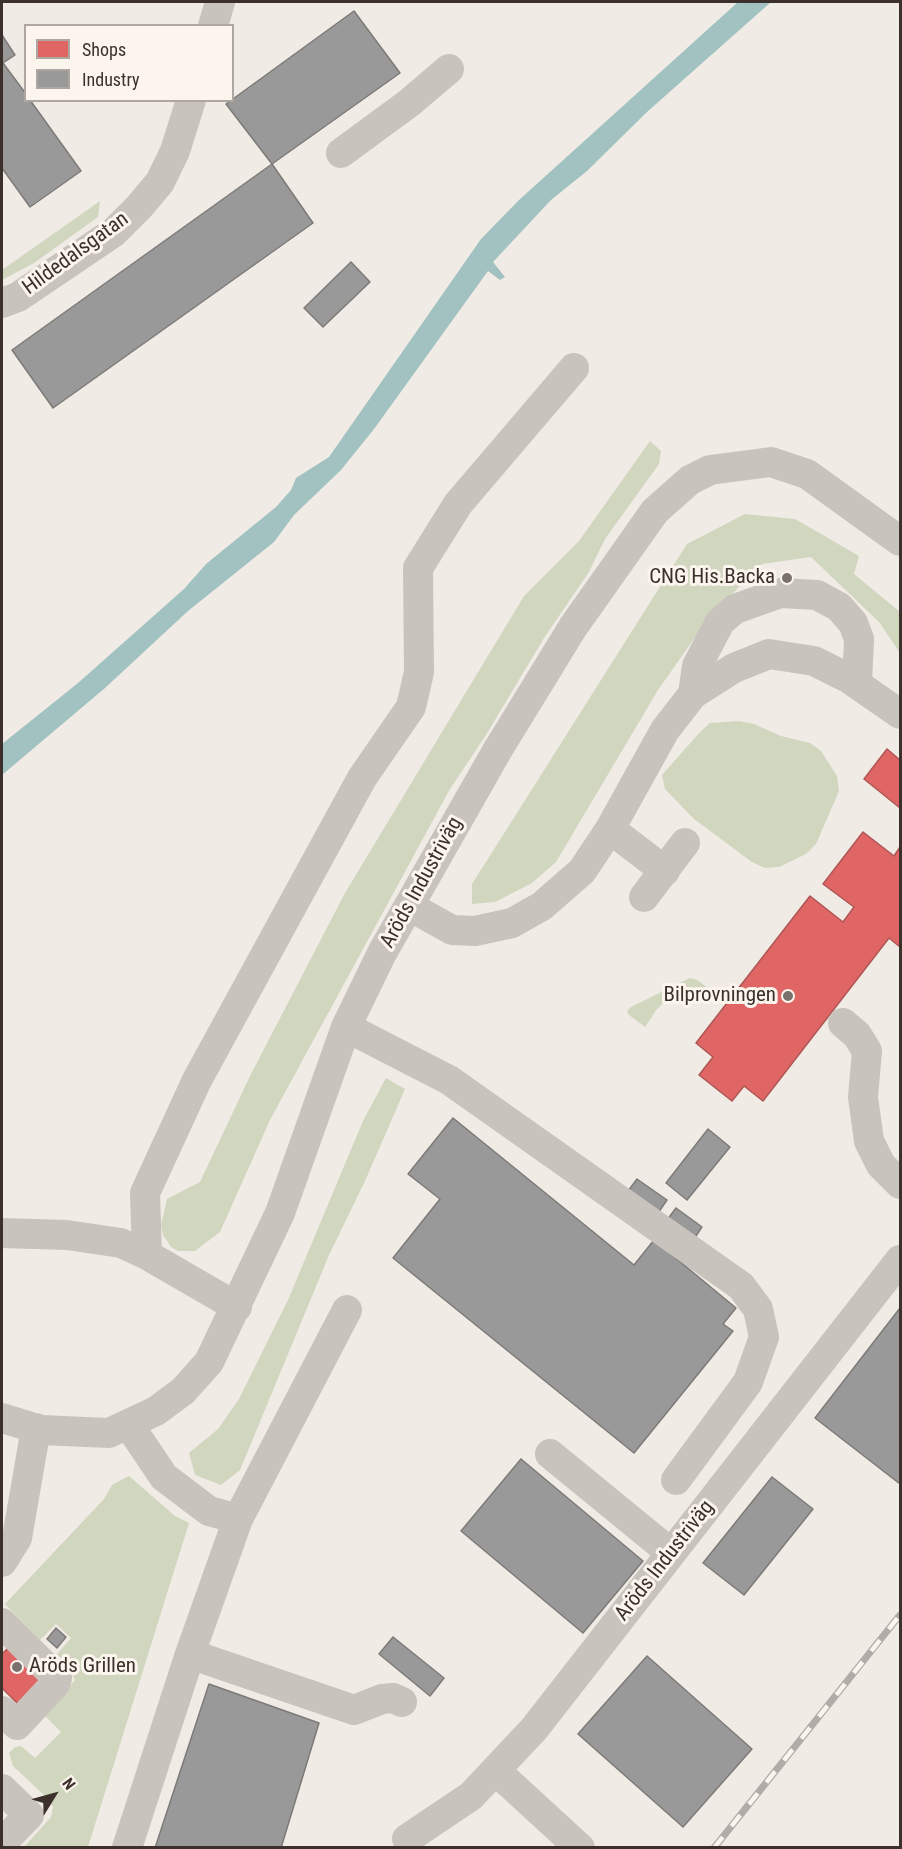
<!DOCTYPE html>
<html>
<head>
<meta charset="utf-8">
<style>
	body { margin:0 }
	#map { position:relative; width:902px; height:1849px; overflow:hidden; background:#f0ebe5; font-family:"Roboto Condensed",sans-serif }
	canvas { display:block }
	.frame { position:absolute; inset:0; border:3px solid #3b302b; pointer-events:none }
	.legend { position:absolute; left:24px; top:24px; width:210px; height:78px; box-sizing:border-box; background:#fbf5ee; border:2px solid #aea6a0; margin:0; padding:8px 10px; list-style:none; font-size:18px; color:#3b302b }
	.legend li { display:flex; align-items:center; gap:12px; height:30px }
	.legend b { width:30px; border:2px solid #aea6a0 }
	.north { position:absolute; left:24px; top:1765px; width:60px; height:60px; -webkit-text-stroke:4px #fbf5ee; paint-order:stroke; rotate:53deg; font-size:16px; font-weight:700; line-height:24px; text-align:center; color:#3b302b }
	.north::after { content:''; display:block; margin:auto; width:21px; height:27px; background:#3b302b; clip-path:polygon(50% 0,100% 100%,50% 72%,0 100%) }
</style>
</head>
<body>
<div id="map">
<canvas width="902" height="1849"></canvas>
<div class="frame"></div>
<ul class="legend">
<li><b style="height:16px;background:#e06666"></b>Shops</li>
<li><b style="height:16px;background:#999"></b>Industry</li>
</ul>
<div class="north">N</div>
</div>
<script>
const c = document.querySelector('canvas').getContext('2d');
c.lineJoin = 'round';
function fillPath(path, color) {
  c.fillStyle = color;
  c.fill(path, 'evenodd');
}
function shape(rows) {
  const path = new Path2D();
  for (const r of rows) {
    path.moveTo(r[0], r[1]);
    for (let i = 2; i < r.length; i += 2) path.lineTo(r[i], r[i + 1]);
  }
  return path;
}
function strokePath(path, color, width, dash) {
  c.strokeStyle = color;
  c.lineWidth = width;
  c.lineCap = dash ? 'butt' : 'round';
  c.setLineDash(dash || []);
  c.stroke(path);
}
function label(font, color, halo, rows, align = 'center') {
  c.font = font + ' "Roboto Condensed",sans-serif';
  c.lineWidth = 6;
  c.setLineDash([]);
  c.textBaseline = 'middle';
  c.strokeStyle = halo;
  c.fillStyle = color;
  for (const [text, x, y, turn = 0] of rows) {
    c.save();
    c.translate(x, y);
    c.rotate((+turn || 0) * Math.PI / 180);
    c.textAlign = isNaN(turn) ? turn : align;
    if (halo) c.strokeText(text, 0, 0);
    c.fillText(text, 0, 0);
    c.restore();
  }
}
const green = shape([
	[100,201,98,217,34,263,2,280,2,270],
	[650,441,661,451,659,464,605,539,589,572,544,638,486,735,450,789,270,1120,220,1232,195,1251,178,1251,171,1247,163,1235,161,1225,167,1199,200,1182,251,1074,345,893,524,596,579,541],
	[745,514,795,519,859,556,854,574,900,612,900,653,879,622,811,557,762,564,710,616,658,690,556,862,532,883,495,902,472,904,472,884,687,544],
	[739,721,754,724,781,736,810,743,821,751,837,776,839,791,816,844,806,854,779,867,765,868,752,862,694,819,665,789,662,775,700,732,710,723],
	[690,978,697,980,708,988,673,994,657,1009,645,1027,629,1015,627,1011,631,1007],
	[386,1078,405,1089,365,1181,329,1255,240,1470,221,1485,195,1475,189,1453,218,1429,239,1399,288,1300,363,1121],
	[129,1476,175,1516,189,1523,88,1847,24,1847,51,1817,53,1807,46,1797,13,1766,9,1753,15,1747,21,1746,35,1758,61,1732,44,1715,75,1680,70,1669,57,1654,71,1638,56,1624,40,1640,5,1604,104,1499,112,1485]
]);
const water = shape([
	[738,2,771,2,647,112,587,171,551,200,493,262,505,277,500,280,488,271,374,429,341,470,294,515,274,542,188,611,105,688,2,775,2,744,78,683,184,589,206,564,276,507,291,490,296,478,329,457,481,239,519,200]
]);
const shops = shape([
	[887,749,900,760,900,808,864,779,887,749],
	[863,832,894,856,900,847,900,947,889,938,763,1101,744,1086,732,1101,699,1075,713,1057,696,1043,810,896,843,922,854,907,823,884,863,832],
	[11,1645,45,1680,20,1706,2,1688,2,1654,11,1645]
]);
const industry = shape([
	[354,11,400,73,272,164,226,104,354,11],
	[2,35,15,55,3,63,26,94,26,100,30,100,81,171,30,207,2,168,2,35],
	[272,164,313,223,53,408,12,350,272,164],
	[351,262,370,282,323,327,304,308,351,262],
	[453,1118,634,1265,654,1240,736,1308,723,1324,733,1331,634,1453,393,1258,440,1199,408,1174,453,1118],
	[708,1129,730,1147,687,1200,666,1183,708,1129],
	[637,1179,667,1200,658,1213,628,1191,637,1179],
	[676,1208,702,1227,694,1239,667,1220,676,1208],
	[900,1308,900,1484,815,1418,900,1308],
	[521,1459,643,1561,583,1633,461,1531,521,1459],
	[772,1477,813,1509,744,1595,703,1563,772,1477],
	[56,1628,66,1637,57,1648,47,1639,56,1628],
	[393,1637,444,1678,430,1696,379,1654,393,1637],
	[647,1656,752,1749,683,1827,578,1734,647,1656],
	[209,1684,319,1723,281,1848,155,1848,209,1684]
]);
const minor = shape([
	[213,26,220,2],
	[341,153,409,103,449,69],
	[2,303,18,297,114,232,139,207,160,182,175,151,191,100],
	[693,694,697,666,720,622,735,609,780,593,817,595,839,607,853,623,859,639,857,684],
	[610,829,665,871],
	[644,897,685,843],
	[409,906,452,930,475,931,512,923,542,906,582,871,610,829,665,730,693,694,734,668,769,654,814,661,848,678,900,714],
	[843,1023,857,1035,867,1051,863,1097,869,1141,881,1165,900,1184],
	[346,1027,449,1080,741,1286,758,1309,764,1337,748,1382,676,1480],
	[2,1233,67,1235,121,1243,147,1255,237,1307],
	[147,1255,145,1193,197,1080,362,778,411,707,419,672,418,568,458,504,574,368],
	[2,1418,41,1430,109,1433,156,1411,183,1391,209,1362,280,1213,346,1027,382,953,497,751,573,627,655,511,690,480,710,470,771,462,807,474,900,541],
	[129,1425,164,1477,209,1511,238,1519],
	[550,1454,671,1553],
	[2,1562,17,1538,36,1428],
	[2,1623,57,1678,55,1684,17,1725,2,1711],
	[190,1654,354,1710,382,1699,393,1698,402,1702],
	[496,1771,580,1848],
	[2,1789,29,1815,2,1843],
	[407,1839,471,1796,534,1729,900,1260],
	[127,1848,190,1654,238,1519,347,1310]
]);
const rail = shape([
	[714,1848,900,1615]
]);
const markers = [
	[787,578,6,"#7a716c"],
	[788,996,6,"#7a716c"],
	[17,1667,6,"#7a716c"]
];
const streetNames = [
	["Hildedalsgatan",76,254,-36],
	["Aröds Industriväg",422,883,-61],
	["Aröds Industriväg",665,1561,-52]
];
const poiNames = [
	["CNG His.Backa",775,578],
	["Bilprovningen",776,996],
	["Aröds Grillen",29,1667,"left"]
];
fillPath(green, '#d1d6bf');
fillPath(water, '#a1c2c1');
fillPath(shops, '#e06666');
strokePath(shops, '#ae5654', 1.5);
fillPath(industry, '#999');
strokePath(industry, '#7d7a78', 1.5);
strokePath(minor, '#c9c3be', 30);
strokePath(rail, '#b1aca8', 7);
strokePath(rail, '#fbf5ee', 4.5, [14]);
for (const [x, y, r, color] of markers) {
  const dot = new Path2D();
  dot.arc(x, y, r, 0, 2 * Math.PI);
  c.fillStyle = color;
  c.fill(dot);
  strokePath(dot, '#fbf5ee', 2);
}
label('21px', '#3b302b', '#fbf5ee', streetNames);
label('21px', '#3b302b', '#fbf5ee', poiNames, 'right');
</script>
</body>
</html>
